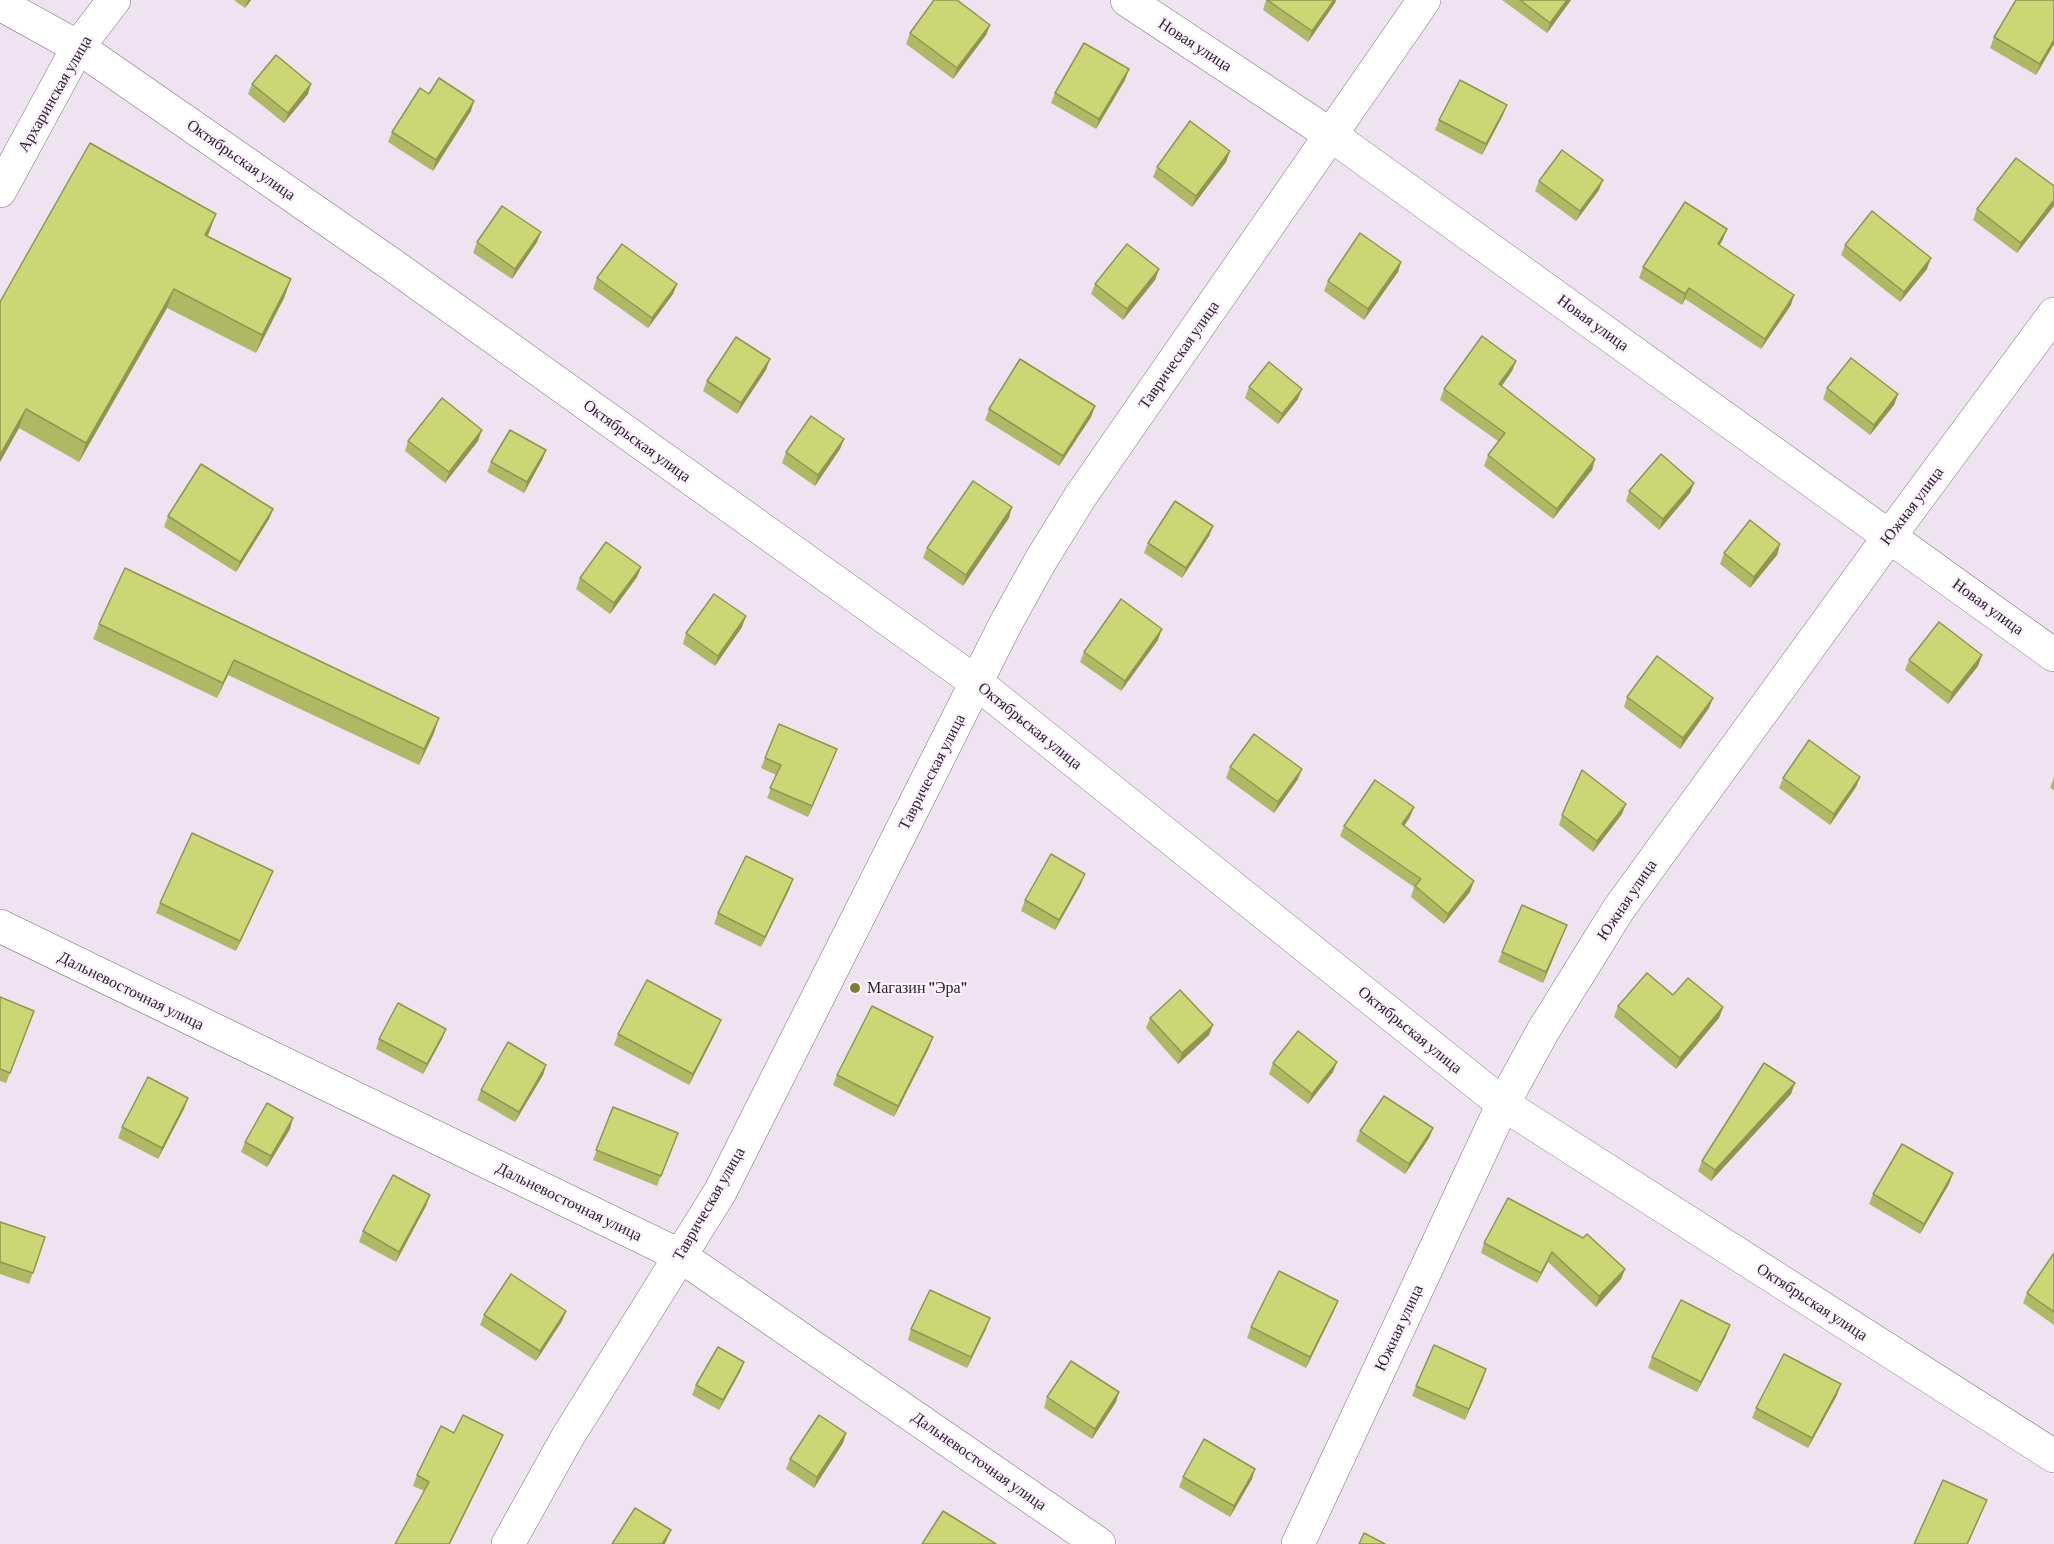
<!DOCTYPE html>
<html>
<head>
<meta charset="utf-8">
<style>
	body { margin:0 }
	canvas { display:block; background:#efe3f1 }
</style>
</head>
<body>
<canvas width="2054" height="1544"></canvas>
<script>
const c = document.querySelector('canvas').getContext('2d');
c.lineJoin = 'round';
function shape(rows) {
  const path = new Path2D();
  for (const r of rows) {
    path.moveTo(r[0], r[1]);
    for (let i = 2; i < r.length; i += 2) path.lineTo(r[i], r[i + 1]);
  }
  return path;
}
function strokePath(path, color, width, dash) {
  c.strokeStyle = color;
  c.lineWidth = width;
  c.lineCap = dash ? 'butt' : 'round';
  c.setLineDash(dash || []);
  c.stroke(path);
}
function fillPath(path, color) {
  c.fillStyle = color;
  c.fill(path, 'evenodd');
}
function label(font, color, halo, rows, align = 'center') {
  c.font = font + ' "Crimson Pro",serif';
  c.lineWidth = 4.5;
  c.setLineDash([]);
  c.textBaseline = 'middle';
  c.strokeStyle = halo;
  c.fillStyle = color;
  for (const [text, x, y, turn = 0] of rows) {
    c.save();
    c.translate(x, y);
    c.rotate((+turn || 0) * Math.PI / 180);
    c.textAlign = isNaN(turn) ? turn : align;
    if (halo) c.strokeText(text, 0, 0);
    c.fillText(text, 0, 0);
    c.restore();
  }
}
const minor = shape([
	[1127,0,1331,135,2054,655],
	[0,4,78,47,391,264,977,683,1503,1104,2054,1456],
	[0,191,78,47,114,0],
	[0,926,679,1255,1099,1544],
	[508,1544,567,1438,720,1192,1006,623,1041,560,1080,497,1424,0],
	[1298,1544,1503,1104,1543,1031,1618,910,1889,537,2054,314]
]);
const wall = shape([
	[234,0,251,0,245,8],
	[1266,0,1336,0,1335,3,1308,42,1263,10],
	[1502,0,1571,0,1547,33],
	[990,25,986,35,953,79,906,44,910,33],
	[1994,37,2054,44,2036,75,1990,48],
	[1125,80,1096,129,1051,103,1055,93],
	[252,84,308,94,284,123,248,94],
	[429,94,471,111,433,171,388,142,392,132],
	[1503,115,1482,155,1435,130,1439,120],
	[1230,151,1226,162,1192,207,1153,177,1157,167],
	[1539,181,1599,190,1576,221,1535,191],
	[2054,186,2017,253,1973,220,1977,209],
	[1727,229,1723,239,1720,245,1791,305,1761,349,1685,299,1682,305,1639,278,1643,267],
	[541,232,537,242,512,279,473,253,477,242],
	[209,233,208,236,291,279,284,298,256,353,167,308,79,462,19,428,0,462,0,302],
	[1845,245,1927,269,1900,302,1841,255],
	[1401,262,1398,272,1364,320,1324,291,1328,281],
	[1159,269,1155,280,1123,320,1091,294,1095,284],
	[597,278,677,284,673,294,648,328,593,289],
	[1516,361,1512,371,1502,386,1595,459,1592,470,1553,519,1484,466,1488,455,1498,441,1440,400,1444,389],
	[766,370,737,414,703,391,707,381],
	[1249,387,1298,399,1278,424,1245,398],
	[1827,388,1898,394,1894,405,1870,435,1823,399],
	[1095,406,1091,417,1059,466,985,420,989,409],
	[844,439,840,449,815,486,782,463,786,452],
	[408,441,478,441,445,483,405,451],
	[546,450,542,460,524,493,487,472,491,462],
	[1694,483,1690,493,1659,530,1626,501,1629,491],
	[273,509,269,519,236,572,164,527,168,516],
	[1009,518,963,586,923,558,927,548],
	[1213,526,1209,536,1182,578,1144,553,1148,543],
	[1780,544,1777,555,1750,588,1720,564,1724,553],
	[641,567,637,577,610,614,576,589,580,578],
	[125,568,434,733,419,765,228,675,217,698,93,639,99,624],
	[742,627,715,666,683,644,686,633],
	[1158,640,1121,691,1080,662,1084,652],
	[1982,655,1978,666,1948,704,1905,670,1909,660],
	[1627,697,1709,708,1680,749,1624,707],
	[837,749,808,817,767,798,776,775,761,768,765,758],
	[1230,767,1298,779,1274,813,1226,778],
	[1860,777,1856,787,1830,825,1779,788,1783,778],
	[2054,777,2054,790,2050,788],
	[1622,814,1593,852,1559,825,1562,815],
	[1410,817,1404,825,1470,892,1444,924,1411,897,1414,887,1340,836,1344,826],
	[273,871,269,881,236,951,156,913,160,903],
	[793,879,789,890,761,947,714,924,718,913],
	[1081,884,1055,930,1021,911,1025,900],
	[1567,925,1543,983,1498,962,1502,952],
	[1673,995,1723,1007,1719,1018,1676,1069,1614,1017,1618,1006],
	[0,997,34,1011,6,1083,0,1081],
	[1150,1018,1209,1035,1178,1064,1146,1028],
	[446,1029,442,1039,423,1074,376,1049,379,1039],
	[717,1030,689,1085,614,1045,618,1034],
	[929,1048,894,1117,833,1085,837,1075],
	[1273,1063,1333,1072,1308,1104,1269,1074],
	[546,1065,543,1075,515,1122,477,1100,481,1090],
	[1791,1094,1711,1181,1698,1171,1702,1161],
	[188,1098,184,1109,158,1159,118,1138,122,1127],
	[613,1107,678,1133,657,1186,593,1160],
	[1433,1128,1429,1138,1405,1174,1356,1141,1360,1131],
	[290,1129,267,1167,241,1152,245,1142],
	[1953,1173,1949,1184,1920,1234,1869,1204,1873,1194],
	[430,1195,426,1206,396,1262,359,1242,363,1231],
	[1508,1198,1625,1269,1621,1279,1596,1307,1548,1262,1537,1283,1481,1253,1484,1243],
	[0,1222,45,1237,29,1284,0,1274],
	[2054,1253,2054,1325,2023,1303,2027,1293],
	[1338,1301,1334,1311,1306,1368,1247,1338,1251,1327],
	[566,1311,562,1321,536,1361,480,1325,484,1315],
	[1730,1325,1726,1336,1697,1392,1648,1368,1652,1357],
	[911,1329,986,1329,967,1368,908,1340],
	[744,1362,740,1372,719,1410,692,1395,696,1385],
	[1483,1379,1465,1420,1412,1396,1416,1386],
	[1837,1395,1808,1448,1752,1418,1756,1408],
	[1047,1397,1116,1402,1092,1439,1044,1408],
	[454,1433,503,1435,499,1445,424,1491,413,1486,417,1475],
	[846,1433,843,1443,814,1488,786,1469,790,1459],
	[1183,1477,1252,1479,1230,1517,1179,1487]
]);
const shadedWall = shape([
	[248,0,251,0,245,8],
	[1334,0,1336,0,1335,3,1308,42,1312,31],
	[1567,0,1571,0,1547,33,1550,23],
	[990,25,986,35,953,79,957,68],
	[2054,40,2054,44,2036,75,2040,64],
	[1129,69,1125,80,1096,129,1099,119],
	[311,84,308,94,284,123,288,113],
	[474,101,471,111,433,171,436,160],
	[1507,105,1503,115,1482,155,1486,144],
	[1230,151,1226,162,1192,207,1196,196],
	[1603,180,1599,190,1576,221,1580,211],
	[2054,200,2054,206,2017,253,2021,243],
	[216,214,209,233,198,254,205,235],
	[1727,229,1723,239,1714,254,1718,244],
	[541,232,537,242,512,279,515,269],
	[1931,258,1927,269,1900,302,1904,292],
	[1401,262,1398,272,1364,320,1368,309],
	[1159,269,1155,280,1123,320,1127,309],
	[291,279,284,298,256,353,262,335],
	[677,284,673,294,648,328,652,318],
	[1689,288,1685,299,1682,305,1685,294],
	[174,289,167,308,79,462,86,443],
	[1794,295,1791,305,1761,349,1765,339],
	[770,359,766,370,737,414,741,403],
	[1516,361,1512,371,1495,395,1499,384],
	[1302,389,1298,399,1278,424,1282,414],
	[1898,394,1894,405,1870,435,1874,425],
	[1095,406,1091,417,1059,466,1063,456],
	[26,409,19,428,0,462,0,455],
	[482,430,478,441,445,483,449,472],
	[844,439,840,449,815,486,818,475],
	[546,450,542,460,524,493,527,482],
	[1595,459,1592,470,1553,519,1557,509],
	[1694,483,1690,493,1659,530,1663,519],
	[1012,507,1009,518,963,586,966,575],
	[273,509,269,519,236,572,240,562],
	[1213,526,1209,536,1182,578,1186,568],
	[1780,544,1777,555,1750,588,1754,577],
	[641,567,637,577,610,614,614,603],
	[746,616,742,627,715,666,718,656],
	[1162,629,1158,640,1121,691,1125,681],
	[1982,655,1978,666,1948,704,1952,693],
	[234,660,228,675,217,698,223,683],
	[1713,698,1709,708,1680,749,1683,738],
	[439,718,434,733,419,765,424,749],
	[837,749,833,759,808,817,812,806],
	[1302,769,1298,779,1274,813,1278,802],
	[1860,777,1856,787,1830,825,1834,814],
	[1626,804,1622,814,1593,852,1597,841],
	[1414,807,1410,817,1399,834,1402,824],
	[273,871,269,881,236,951,240,941],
	[1085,874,1081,884,1055,930,1059,920],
	[793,879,789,890,761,947,765,937],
	[1474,881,1470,892,1444,924,1448,914],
	[1567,925,1563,935,1543,983,1546,972],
	[1723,1007,1719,1018,1676,1069,1680,1058],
	[721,1020,717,1030,689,1085,693,1074],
	[1213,1025,1209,1035,1178,1064,1182,1053],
	[446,1029,442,1039,423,1074,427,1064],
	[933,1037,929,1048,894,1117,898,1106],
	[1337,1062,1333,1072,1308,1104,1312,1094],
	[546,1065,543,1075,515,1122,519,1112],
	[1795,1083,1791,1094,1711,1181,1715,1170],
	[188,1098,184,1109,158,1159,162,1148],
	[293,1118,290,1129,267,1167,271,1156],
	[1433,1128,1429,1138,1405,1174,1409,1164],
	[1953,1173,1949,1184,1920,1234,1924,1224],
	[430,1195,426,1206,396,1262,399,1252],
	[1552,1252,1548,1262,1537,1283,1541,1273],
	[1625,1269,1621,1279,1596,1307,1599,1296],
	[1338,1301,1334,1311,1306,1368,1310,1357],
	[566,1311,562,1321,536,1361,540,1351],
	[990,1318,986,1329,967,1368,971,1357],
	[1730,1325,1726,1336,1697,1392,1701,1382],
	[744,1362,740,1372,719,1410,723,1400],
	[1486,1369,1483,1379,1465,1420,1469,1409],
	[1841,1384,1837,1395,1808,1448,1812,1438],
	[1119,1392,1116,1402,1092,1439,1095,1429],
	[846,1433,843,1443,814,1488,817,1477],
	[503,1435,499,1445,450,1544,449,1544],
	[1255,1469,1252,1479,1230,1517,1234,1506],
	[1987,1500,1968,1544,1967,1544],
	[671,1530,665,1544,662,1544]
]);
const building = shape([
	[934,0,957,0,990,25,957,68,910,33,934,0],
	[1267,0,1334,0,1312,31,1267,0],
	[1520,0,1567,0,1550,23,1520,0],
	[2016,0,2054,0,2054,40,2040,64,1994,37,2016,0],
	[1084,43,1129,69,1099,119,1055,93,1084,43],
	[276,55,311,84,288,113,252,84,276,55],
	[439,78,474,101,436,160,392,132,420,88,429,94,439,78],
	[1460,80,1507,105,1486,144,1439,120,1460,80],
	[1190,121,1230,151,1196,196,1157,167,1190,121],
	[90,143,216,214,205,235,291,279,262,335,174,289,86,443,26,409,0,455,0,302,90,143],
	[1562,150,1603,180,1580,211,1539,181,1562,150],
	[2016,158,2054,186,2054,200,2021,243,1977,209,2016,158],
	[1685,202,1727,229,1718,244,1794,295,1765,339,1689,288,1685,294,1643,267,1685,202],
	[502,206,541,232,515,269,477,242,502,206],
	[1872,211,1931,258,1904,292,1845,245,1872,211],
	[1360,233,1401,262,1368,309,1328,281,1360,233],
	[622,244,677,284,652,318,597,278,622,244],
	[1127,244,1159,269,1127,309,1095,284,1127,244],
	[1482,336,1516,361,1499,384,1595,459,1557,509,1488,455,1505,433,1444,389,1482,336],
	[736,337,770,359,741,403,707,381,736,337],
	[1851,358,1898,394,1874,425,1827,388,1851,358],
	[1020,359,1095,406,1063,456,989,409,1020,359],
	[1269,362,1302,389,1282,414,1249,387,1269,362],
	[442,398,482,430,449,472,408,441,442,398],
	[811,416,844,439,818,475,786,452,811,416],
	[510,430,546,450,527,482,491,462,510,430],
	[1661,454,1694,483,1663,519,1629,491,1661,454],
	[201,464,273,509,240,562,168,516,201,464],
	[973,481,1012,507,966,575,927,548,973,481],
	[1175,501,1213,526,1186,568,1148,543,1175,501],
	[1750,520,1780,544,1754,577,1724,553,1750,520],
	[606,542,641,567,614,603,580,578,606,542],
	[125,568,439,718,424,749,234,660,223,683,99,624,125,568],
	[714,594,746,616,718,656,686,633,714,594],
	[1121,599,1162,629,1125,681,1084,652,1121,599],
	[1939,622,1982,655,1952,693,1909,660,1939,622],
	[1657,656,1713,698,1683,738,1627,697,1657,656],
	[779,724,837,749,812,806,770,788,781,765,765,758,779,724],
	[1254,734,1302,769,1278,802,1230,767,1254,734],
	[1809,740,1860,777,1834,814,1783,778,1809,740],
	[1582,770,1626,804,1597,841,1562,815,1582,770],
	[1375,780,1414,807,1402,824,1474,881,1448,914,1415,886,1421,879,1344,826,1375,780],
	[192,833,273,871,240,941,160,903,192,833],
	[1051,854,1085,874,1059,920,1025,900,1051,854],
	[746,856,793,879,765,937,718,913,746,856],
	[1522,905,1567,925,1546,972,1502,952,1522,905],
	[1647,973,1673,995,1688,978,1723,1007,1680,1058,1618,1006,1647,973],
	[647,980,721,1020,693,1074,618,1034,647,980],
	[1180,990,1213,1025,1182,1053,1150,1018,1180,990],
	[0,997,34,1011,10,1073,0,1069,0,997],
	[398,1003,446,1029,427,1064,379,1039,398,1003],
	[872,1006,933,1037,898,1106,837,1075,872,1006],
	[1298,1031,1337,1062,1312,1094,1273,1063,1298,1031],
	[508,1042,546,1065,519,1112,481,1090,508,1042],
	[1764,1063,1795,1083,1715,1170,1702,1161,1764,1063],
	[148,1077,188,1098,162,1148,122,1127,148,1077],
	[1384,1096,1433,1128,1409,1164,1360,1131,1384,1096],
	[267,1103,293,1118,271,1156,245,1142,267,1103],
	[613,1107,678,1133,661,1176,596,1150,613,1107],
	[1902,1144,1953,1173,1924,1224,1873,1194,1902,1144],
	[393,1175,430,1195,399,1252,363,1231,393,1175],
	[1508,1198,1583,1238,1587,1234,1625,1269,1599,1296,1552,1252,1541,1273,1484,1243,1508,1198],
	[0,1222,45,1237,33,1273,0,1262,0,1222],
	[2054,1253,2054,1312,2027,1293,2054,1253],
	[1279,1271,1338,1301,1310,1357,1251,1327,1279,1271],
	[511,1274,566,1311,540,1351,484,1315,511,1274],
	[930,1290,990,1318,971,1357,911,1329,930,1290],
	[1681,1300,1730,1325,1701,1382,1652,1357,1681,1300],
	[1434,1345,1486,1369,1469,1409,1416,1386,1434,1345],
	[718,1347,744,1362,723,1400,696,1385,718,1347],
	[1784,1354,1841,1384,1812,1438,1756,1408,1784,1354],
	[1071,1361,1119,1392,1095,1429,1047,1397,1071,1361],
	[463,1415,503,1435,449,1544,395,1544,429,1482,417,1475,441,1426,454,1433,463,1415],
	[819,1415,846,1433,817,1477,790,1459,819,1415],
	[1204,1439,1255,1469,1234,1506,1183,1477,1204,1439],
	[1943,1480,1987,1500,1967,1544,1914,1544,1943,1480],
	[635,1508,671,1530,662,1544,612,1544,635,1508],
	[943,1511,996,1544,922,1544,943,1511],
	[1364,1533,1385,1544,1359,1544,1364,1533]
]);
const markers = [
	[855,988,6,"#78812d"]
];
const streetNames = [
	["Новая улица",1195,45,33],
	["Архаринская улица",55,94,-60],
	["Октябрьская улица",241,160,35],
	["Новая улица",1593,323,36],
	["Таврическая улица",1179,355,-55],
	["Октябрьская улица",637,441,36],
	["Южная улица",1912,506,-53],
	["Новая улица",1988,607,36],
	["Октябрьская улица",1030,726,39],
	["Таврическая улица",932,772,-63],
	["Южная улица",1627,900,-56],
	["Дальневосточная улица",131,991,26],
	["Октябрьская улица",1410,1030,39],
	["Дальневосточная улица",569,1202,26],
	["Таврическая улица",709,1204,-60],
	["Октябрьская улица",1812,1302,33],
	["Южная улица",1399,1328,-65],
	["Дальневосточная улица",979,1461,35]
];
const poiNames = [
	["Магазин \"Эра\"",867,988]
];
strokePath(minor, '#7c727e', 34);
strokePath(minor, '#fff', 33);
fillPath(wall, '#afb964');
fillPath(shadedWall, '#8e9651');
fillPath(building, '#cbd774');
strokePath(building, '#8e9651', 1.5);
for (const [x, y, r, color] of markers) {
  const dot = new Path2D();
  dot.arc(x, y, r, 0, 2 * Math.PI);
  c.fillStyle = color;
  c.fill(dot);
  strokePath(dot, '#fdf0ff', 2);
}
label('16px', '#2a252b', '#fdf0ff', streetNames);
label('16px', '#2a252b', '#fdf0ff', poiNames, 'left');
</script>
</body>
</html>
